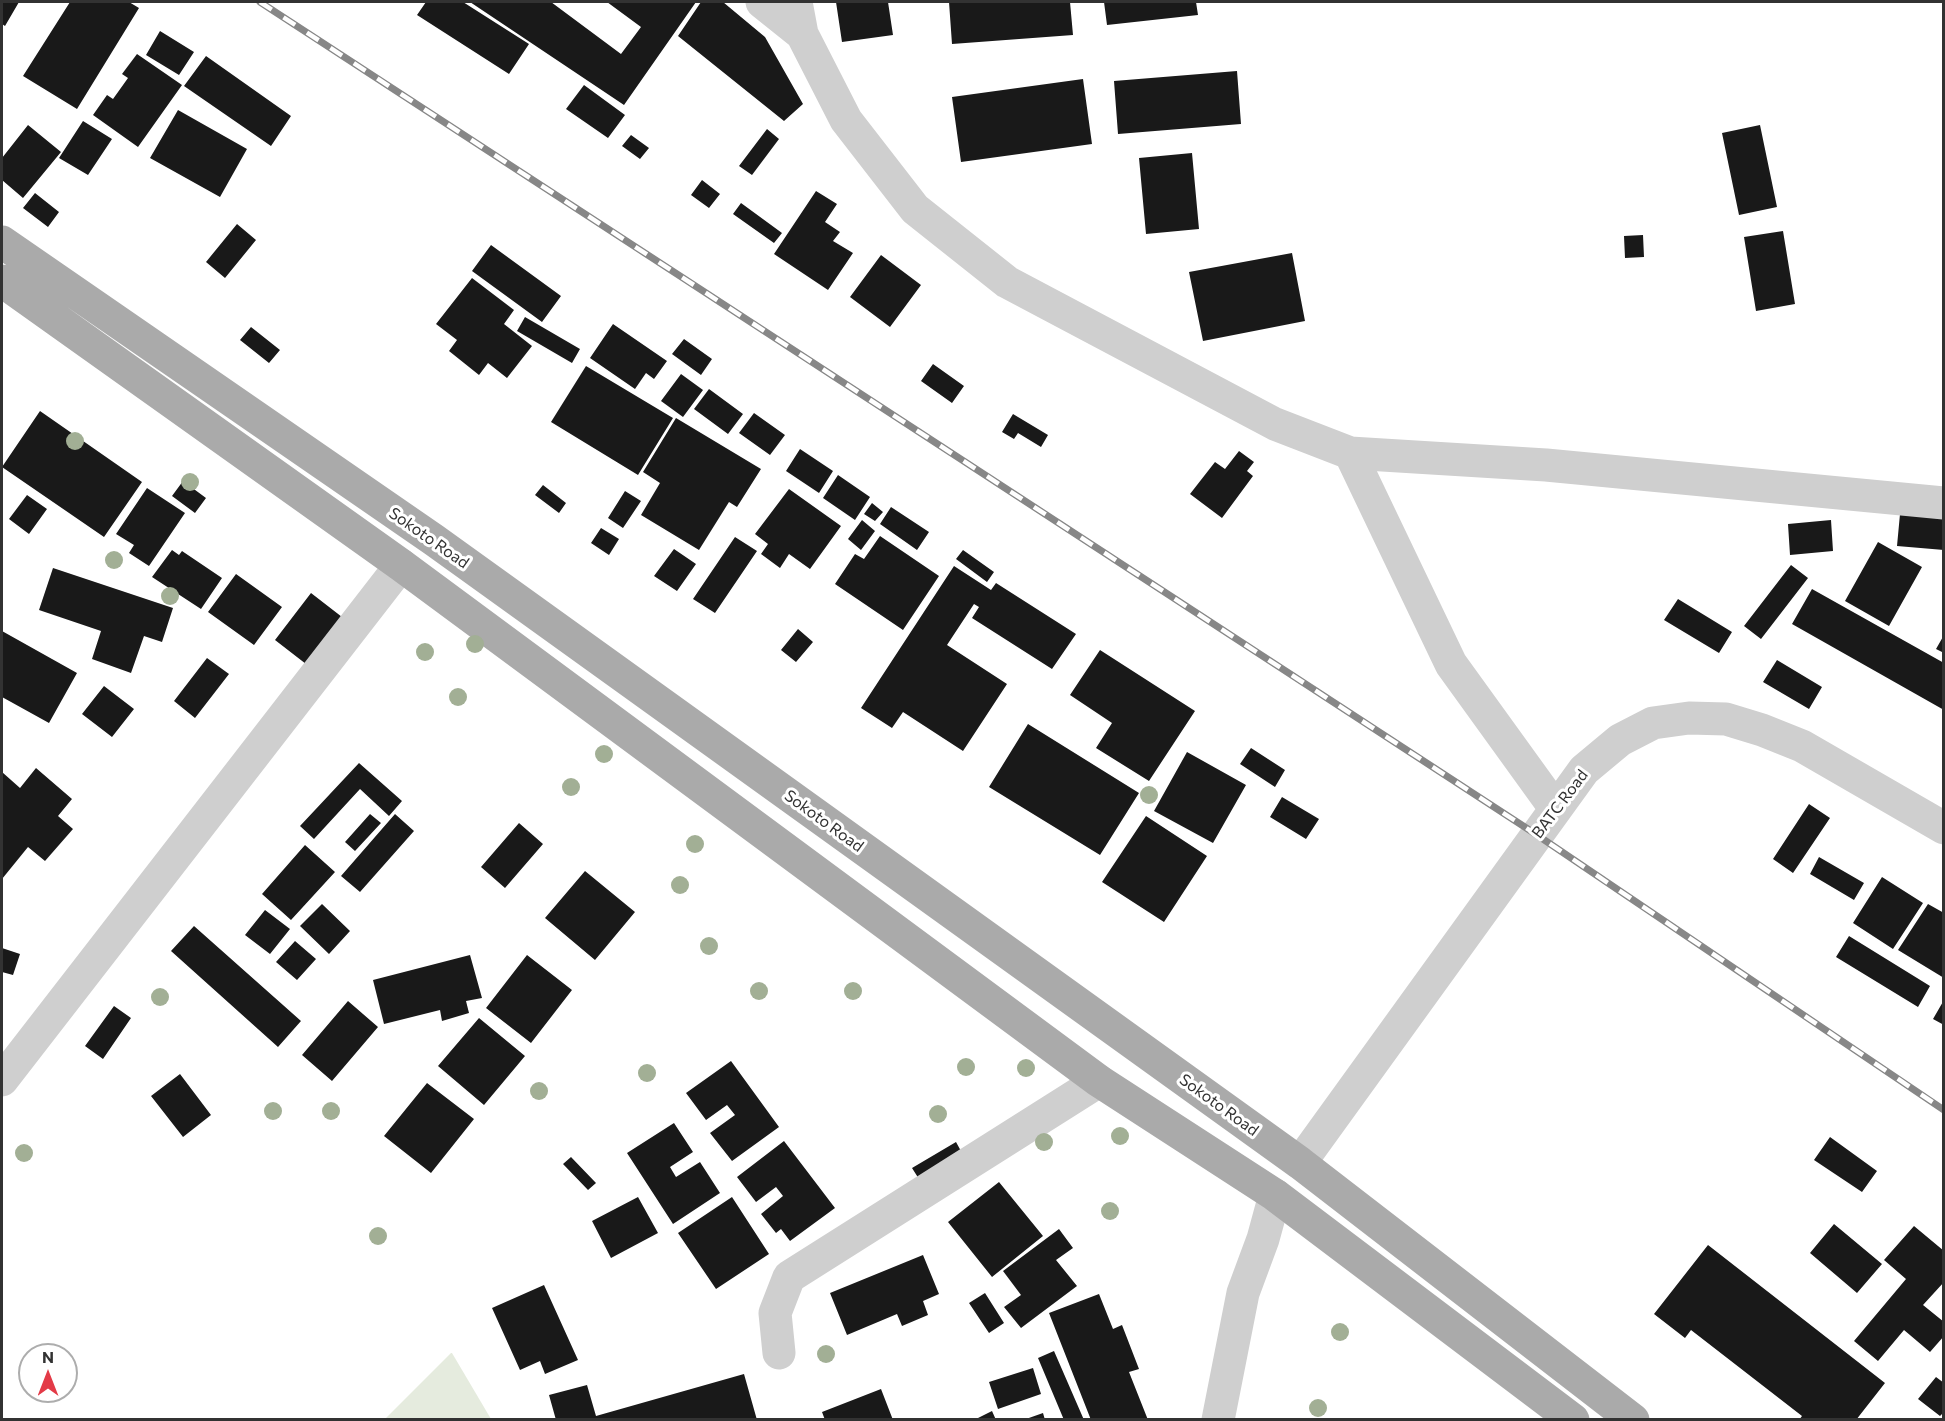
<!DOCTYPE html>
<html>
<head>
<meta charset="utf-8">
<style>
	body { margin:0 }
	#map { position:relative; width:1945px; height:1421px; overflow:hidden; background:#fff; font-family:Commissioner,sans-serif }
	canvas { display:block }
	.frame { position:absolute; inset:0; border:3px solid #323232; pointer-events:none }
	.north { position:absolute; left:18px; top:1343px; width:60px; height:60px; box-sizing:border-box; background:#fff; border:2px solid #adadad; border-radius:50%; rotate:0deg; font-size:16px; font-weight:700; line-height:24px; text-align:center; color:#323232 }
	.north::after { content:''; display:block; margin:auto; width:21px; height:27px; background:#e33a47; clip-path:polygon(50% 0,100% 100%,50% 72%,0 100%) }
</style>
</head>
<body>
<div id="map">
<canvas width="1945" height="1421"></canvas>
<div class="frame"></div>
<div class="north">N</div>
</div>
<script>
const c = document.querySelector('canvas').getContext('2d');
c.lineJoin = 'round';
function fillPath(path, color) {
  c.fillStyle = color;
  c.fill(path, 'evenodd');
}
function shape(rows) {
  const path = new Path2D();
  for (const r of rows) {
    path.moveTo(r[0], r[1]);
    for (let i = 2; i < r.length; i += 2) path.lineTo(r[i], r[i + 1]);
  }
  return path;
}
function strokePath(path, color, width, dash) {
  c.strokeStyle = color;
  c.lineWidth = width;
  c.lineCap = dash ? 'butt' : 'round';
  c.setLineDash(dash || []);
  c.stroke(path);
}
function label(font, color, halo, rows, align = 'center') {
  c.font = font + ' Commissioner,sans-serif';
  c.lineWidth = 6;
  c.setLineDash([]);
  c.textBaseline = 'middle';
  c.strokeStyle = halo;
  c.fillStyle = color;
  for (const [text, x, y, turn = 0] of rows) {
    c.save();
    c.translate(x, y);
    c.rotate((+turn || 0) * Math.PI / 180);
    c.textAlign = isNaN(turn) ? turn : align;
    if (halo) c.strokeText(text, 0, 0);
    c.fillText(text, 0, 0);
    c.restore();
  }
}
const green = shape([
	[452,1353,491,1419,385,1419,451,1353]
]);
const building = shape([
	[2,2,19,2,5,26,2,24],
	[70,2,129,2,139,8,77,109,23,76],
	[426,2,463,2,529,44,509,74,417,15],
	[470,2,551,2,621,54,641,27,607,2,696,2,624,105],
	[701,2,723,2,765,37,803,104,784,121,678,36],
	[836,2,888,2,893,35,842,42],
	[949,2,1070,2,1073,35,952,44],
	[1104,2,1196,2,1198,15,1107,25],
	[160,31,194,52,179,75,146,55],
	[137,54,182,85,138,147,93,115,107,95,113,99,128,78,122,74],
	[206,56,291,116,271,146,184,86],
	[1237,71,1241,124,1118,134,1114,81],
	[1083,79,1092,144,961,162,952,97],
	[584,85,625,115,608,138,566,109],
	[178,110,247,149,220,197,150,158],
	[83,121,112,139,88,175,59,158],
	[28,125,61,152,23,198,2,180,2,158],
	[1760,125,1777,207,1739,215,1722,133],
	[767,129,779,139,752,175,739,166],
	[631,135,649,148,640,159,622,146],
	[1192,153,1199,229,1146,234,1139,158],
	[702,180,720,194,709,208,691,195],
	[816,191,837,204,825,222,840,232,833,241,853,253,828,290,774,254],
	[35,193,59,212,48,227,23,208],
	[741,203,782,233,774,243,733,214],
	[237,224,256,240,225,278,206,262],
	[1783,231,1795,304,1756,311,1744,237],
	[1643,235,1644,257,1625,258,1624,236],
	[491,245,561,296,542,322,472,271],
	[1292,253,1305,321,1203,341,1189,272],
	[881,255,921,285,890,327,850,297],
	[472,278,514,310,504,324,532,346,507,378,488,363,479,375,449,351,457,340,436,324],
	[525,317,580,349,572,363,517,331],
	[613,324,667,361,654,379,646,373,635,389,590,358],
	[251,327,280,350,269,363,240,340],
	[684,339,712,359,701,375,672,354],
	[933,364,964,386,952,403,921,381],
	[586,366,673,418,638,475,551,422],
	[681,374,703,390,683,417,661,401],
	[709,389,743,414,728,434,694,409],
	[40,411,142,482,104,537,2,467],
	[754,413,785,435,770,455,739,433],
	[1013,414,1048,435,1041,447,1018,433,1014,439,1002,432],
	[676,418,761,469,737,507,729,502,699,550,641,515,660,483,643,472],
	[800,449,833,471,819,493,786,471],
	[1239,451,1254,462,1247,471,1253,476,1222,518,1190,494,1215,462,1225,469],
	[838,475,870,497,855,520,823,498],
	[183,481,206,498,195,513,172,496],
	[543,485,566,503,559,513,535,495],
	[147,488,185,513,149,566,129,553,134,545,116,534],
	[789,489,841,526,810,569,789,554,780,568,761,554,768,544,755,534],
	[625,491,641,501,623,528,608,518],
	[27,495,47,509,29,534,9,519],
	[872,503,883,512,875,521,864,514],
	[891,507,929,532,917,550,880,524],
	[1900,514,1944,518,1944,550,1897,546],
	[862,520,875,531,861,550,848,539],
	[1831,520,1833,551,1790,555,1788,524],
	[601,528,619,539,609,555,591,543],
	[880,536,939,576,903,630,835,584,855,554,864,559],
	[735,537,757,551,715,613,693,599],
	[1878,542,1922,567,1889,626,1845,601],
	[674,549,696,564,677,591,654,576],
	[172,550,179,555,182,551,222,578,201,609,152,577],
	[963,550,994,572,987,582,956,559],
	[1791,565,1808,578,1761,639,1744,626],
	[954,566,991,590,996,583,1076,634,1052,669,972,618,979,607,974,604,947,645,1007,684,963,751,903,712,892,728,861,708],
	[53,568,173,608,162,642,144,636,131,673,92,659,101,631,39,610],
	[236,574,282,607,254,645,208,612],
	[1812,589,1944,663,1944,710,1792,624],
	[311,593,342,617,306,664,275,640],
	[1678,599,1732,632,1719,653,1664,620],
	[798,629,813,642,796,662,781,650],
	[2,631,77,673,49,723,2,697],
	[1944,635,1944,653,1936,649],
	[1100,650,1195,711,1149,781,1096,748,1112,723,1070,695],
	[207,658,229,674,195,718,174,701],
	[1777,660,1822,687,1809,709,1763,682],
	[104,686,134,709,112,737,82,714],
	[1028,724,1139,793,1100,855,989,787],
	[1251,748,1285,770,1275,787,1240,764],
	[1187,752,1246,785,1213,843,1154,811],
	[359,763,402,801,389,816,360,789,314,839,300,826],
	[36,768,72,799,58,816,73,829,45,861,28,847,2,879,2,772,20,788],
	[1282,797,1319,819,1306,839,1270,817],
	[1809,804,1830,818,1793,873,1773,859],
	[370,814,381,823,355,851,345,842],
	[395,814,414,831,360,892,341,876],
	[1146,816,1207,856,1164,922,1102,882],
	[519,823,543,844,505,888,481,867],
	[305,845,335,872,291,920,262,894],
	[1819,857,1864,883,1854,900,1810,874],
	[585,871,635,912,595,960,545,918],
	[1882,877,1923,903,1893,949,1853,923],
	[322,904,350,931,329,954,300,926],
	[1928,904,1944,913,1944,978,1898,950],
	[265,910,290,929,270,954,245,935],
	[194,926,301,1021,278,1047,171,951],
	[1849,936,1930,986,1918,1007,1836,957],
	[295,941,316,959,297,980,276,962],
	[2,948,20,954,13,975,2,972],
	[470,955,482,998,466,1001,469,1013,442,1021,440,1010,384,1024,373,980],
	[527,955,572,990,531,1043,486,1008],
	[1944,1000,1944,1025,1933,1019],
	[348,1001,378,1027,332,1081,302,1055],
	[114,1006,131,1018,103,1059,85,1046],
	[479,1018,525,1056,484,1105,438,1066],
	[731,1061,779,1127,732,1161,710,1133,735,1115,727,1105,706,1120,686,1093],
	[180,1074,211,1115,183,1137,151,1096],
	[427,1083,474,1119,431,1173,384,1136],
	[674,1123,693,1152,670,1167,676,1177,700,1162,720,1193,673,1224,627,1153],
	[1830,1137,1877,1171,1862,1192,1814,1160],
	[784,1141,835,1208,790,1241,781,1229,776,1233,761,1214,783,1196,776,1187,756,1202,737,1177],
	[956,1142,967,1162,924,1187,912,1168],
	[571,1157,596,1183,588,1190,563,1164],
	[999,1182,1043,1236,992,1277,948,1222],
	[638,1197,658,1233,611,1258,592,1221],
	[732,1197,769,1254,716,1289,678,1233],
	[1834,1224,1882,1264,1857,1293,1810,1253],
	[1914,1226,1944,1251,1944,1282,1923,1305,1944,1322,1944,1336,1930,1352,1904,1330,1878,1361,1854,1341,1906,1279,1884,1260],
	[1059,1229,1073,1248,1056,1260,1077,1286,1021,1328,1004,1307,1021,1295,1003,1271],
	[1708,1245,1885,1383,1856,1420,1799,1420,1802,1416,1691,1330,1685,1338,1654,1314],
	[923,1255,939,1294,923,1301,928,1315,902,1326,897,1314,847,1335,830,1293],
	[544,1285,578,1360,545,1374,540,1361,520,1370,492,1308],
	[985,1293,1004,1323,989,1333,969,1303],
	[1099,1294,1113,1329,1122,1325,1139,1369,1129,1372,1148,1420,1091,1420,1049,1313],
	[1054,1351,1084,1420,1064,1420,1038,1358],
	[1033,1368,1041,1394,998,1409,989,1382],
	[744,1374,757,1420,556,1420,549,1395,587,1385,596,1416],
	[1936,1377,1944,1383,1944,1412,1940,1416,1918,1399],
	[881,1389,893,1420,825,1420,822,1412],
	[992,1411,996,1420,974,1420],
	[1043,1413,1045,1420,1026,1420,1026,1419]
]);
const minor = shape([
	[762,2,802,34],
	[796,2,802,34,846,120,915,209,1007,282,1275,424,1350,453,1546,465,1944,503],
	[1350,453,1451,664,1555,808],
	[2,1080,401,565],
	[1300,1163,1584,770,1620,740,1653,723,1689,718,1726,719,1762,730,1802,746,1944,828],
	[779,1353,775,1313,789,1277,1099,1081],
	[1218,1420,1243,1293,1263,1239,1275,1195]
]);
const major = shape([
	[2,242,434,540,1300,1163,1633,1420],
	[2,281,401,565,1099,1081,1275,1195,1573,1420]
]);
const rail = shape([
	[260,2,1537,835,1944,1110]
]);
const trees = [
	[75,441],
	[190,482],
	[114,560],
	[170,596],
	[475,644],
	[425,652],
	[458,697],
	[604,754],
	[571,787],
	[1149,795],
	[695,844],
	[680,885],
	[709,946],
	[759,991],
	[853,991],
	[160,997],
	[966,1067],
	[1026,1068],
	[647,1073],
	[539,1091],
	[273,1111],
	[331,1111],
	[938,1114],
	[1120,1136],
	[1044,1142],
	[24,1153],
	[1110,1211],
	[378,1236],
	[1340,1332],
	[826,1354],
	[1318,1408]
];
const streetNames = [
	["Sokoto Road",429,538,35],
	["BATC Road",1560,804,-53],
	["Sokoto Road",824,821,36],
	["Sokoto Road",1219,1105,36]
];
fillPath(green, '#e5ebde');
fillPath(building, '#191919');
strokePath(minor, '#cfcfcf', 33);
strokePath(major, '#aaa', 33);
strokePath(rail, '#878787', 7);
strokePath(rail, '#fff', 4.5, [14]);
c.fillStyle = '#a2af95';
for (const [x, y] of trees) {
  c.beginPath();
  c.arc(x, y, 9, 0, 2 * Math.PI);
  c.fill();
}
label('16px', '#323232', '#fff', streetNames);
</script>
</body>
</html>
